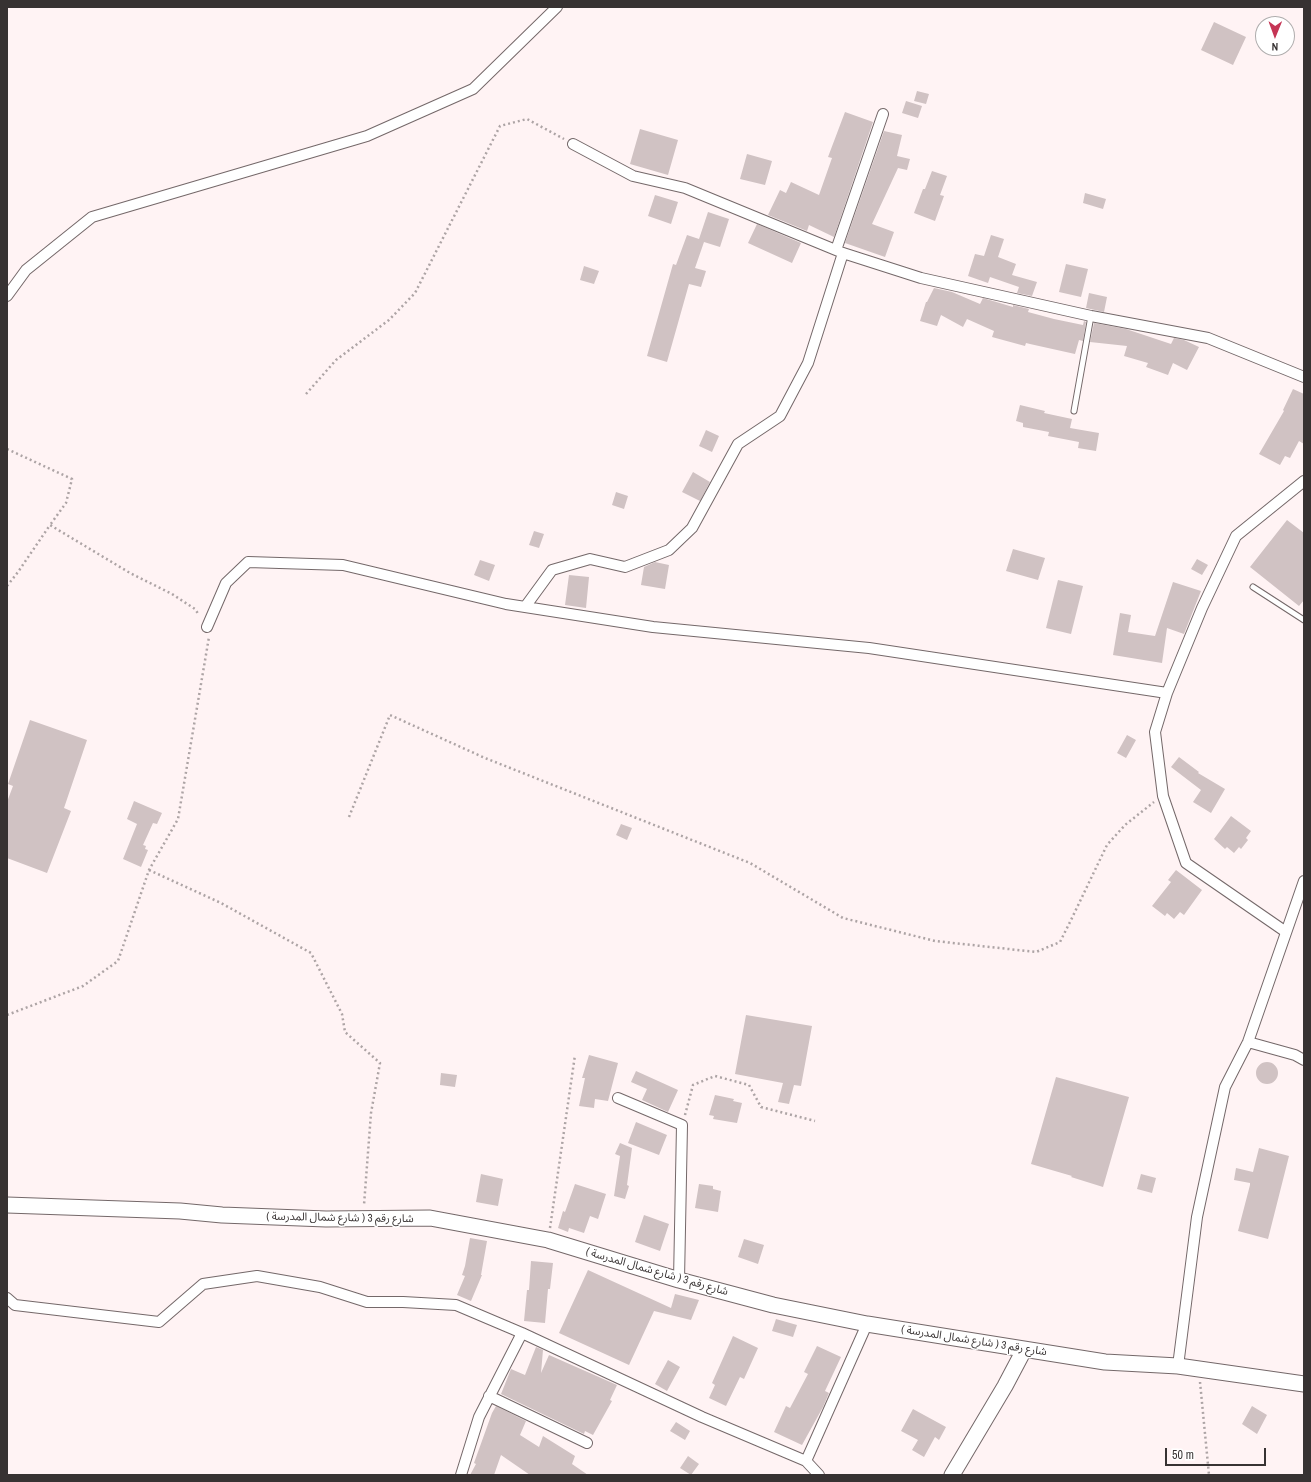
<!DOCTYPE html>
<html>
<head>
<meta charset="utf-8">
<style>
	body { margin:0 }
	#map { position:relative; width:1311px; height:1482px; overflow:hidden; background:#fff3f4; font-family:"Archivo Narrow",sans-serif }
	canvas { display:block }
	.frame { position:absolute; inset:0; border:8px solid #373232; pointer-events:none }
	.north { position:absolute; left:1255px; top:16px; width:40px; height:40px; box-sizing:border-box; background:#fff; border:1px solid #afadad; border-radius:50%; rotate:181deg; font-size:11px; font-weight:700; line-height:16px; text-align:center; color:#373232 }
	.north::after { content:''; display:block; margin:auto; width:14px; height:18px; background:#c53555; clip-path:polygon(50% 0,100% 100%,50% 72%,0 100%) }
	.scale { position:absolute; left:1165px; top:1448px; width:101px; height:18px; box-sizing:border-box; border:2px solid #373232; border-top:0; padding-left:5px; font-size:12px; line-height:14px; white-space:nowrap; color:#373232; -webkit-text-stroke:3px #fff; paint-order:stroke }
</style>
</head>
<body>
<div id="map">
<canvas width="1311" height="1482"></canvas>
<div class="frame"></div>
<div class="north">N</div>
<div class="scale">50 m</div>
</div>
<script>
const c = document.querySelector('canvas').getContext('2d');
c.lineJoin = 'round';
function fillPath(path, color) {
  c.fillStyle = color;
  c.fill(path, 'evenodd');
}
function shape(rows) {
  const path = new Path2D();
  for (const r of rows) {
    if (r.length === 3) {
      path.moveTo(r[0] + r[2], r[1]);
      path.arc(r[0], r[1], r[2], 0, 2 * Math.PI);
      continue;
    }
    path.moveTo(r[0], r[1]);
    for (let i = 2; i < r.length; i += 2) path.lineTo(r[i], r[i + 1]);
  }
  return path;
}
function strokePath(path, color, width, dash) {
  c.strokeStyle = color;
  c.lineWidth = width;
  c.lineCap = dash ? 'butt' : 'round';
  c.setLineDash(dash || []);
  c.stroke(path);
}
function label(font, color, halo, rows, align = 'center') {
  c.font = font + ' "Archivo Narrow","Noto Sans Arabic",sans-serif';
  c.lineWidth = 3;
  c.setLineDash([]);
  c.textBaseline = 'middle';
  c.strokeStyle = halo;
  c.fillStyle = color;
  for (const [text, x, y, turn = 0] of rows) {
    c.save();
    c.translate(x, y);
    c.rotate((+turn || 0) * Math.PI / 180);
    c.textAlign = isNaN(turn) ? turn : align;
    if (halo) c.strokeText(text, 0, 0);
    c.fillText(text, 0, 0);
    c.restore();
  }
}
const building = shape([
	[1214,22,1246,37,1233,65,1201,50],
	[917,91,929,94,926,104,914,101],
	[906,101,922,106,918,118,902,113],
	[845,112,873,122,834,237,809,225,807,231,768,215,780,190,786,193,791,182,819,195,832,158,828,157],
	[640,129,678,140,668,175,630,164],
	[884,131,902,135,897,156,910,159,907,170,898,168,872,224,894,232,885,257,845,243],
	[747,154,772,161,765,185,740,179],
	[932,171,947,176,940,195,944,196,935,221,914,213,923,189,925,189],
	[1085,193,1106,199,1103,209,1083,203],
	[655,195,678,202,671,224,648,216],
	[708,212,729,219,720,247,704,242,695,268,706,271,701,287,689,284,667,362,647,356,673,264,676,265,687,235,699,239],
	[757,224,801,243,792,263,748,243],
	[991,235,1004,239,998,257,1016,264,1012,275,1037,282,1032,296,1017,293,1019,287,990,277,988,283,968,276,975,254,984,256],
	[1066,264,1088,269,1081,297,1059,292],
	[584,266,599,271,594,284,580,280],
	[934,288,952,292,980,304,983,298,1013,307,1013,305,1029,309,1028,312,1054,319,1083,325,1084,321,1086,322,1083,341,1079,340,1075,354,1030,344,1026,343,1025,346,992,337,994,331,967,319,963,327,941,315,937,326,920,321,926,302,927,302],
	[1089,293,1107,297,1104,312,1086,308],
	[1094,323,1126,329,1171,344,1174,338,1184,340,1199,347,1187,370,1173,363,1168,375,1146,367,1148,363,1124,356,1127,346,1090,342],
	[1293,389,1304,394,1304,444,1299,441,1290,458,1285,456,1280,465,1259,454,1284,411,1283,410],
	[1020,405,1045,411,1044,413,1072,419,1070,428,1099,433,1096,451,1078,448,1079,442,1048,436,1049,432,1023,427,1023,423,1016,421],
	[706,430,719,436,712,452,699,446],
	[693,472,710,482,700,501,682,492],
	[616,492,628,496,624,509,612,505],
	[1287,520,1304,533,1304,600,1299,606,1250,567],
	[534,531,544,534,539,548,529,545],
	[1013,549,1045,558,1038,580,1006,571],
	[1197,559,1208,565,1202,575,1191,569],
	[480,560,495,565,489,581,474,575],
	[655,562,669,565,665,589,641,585,644,567],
	[569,575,589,577,586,608,565,605],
	[1058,580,1083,586,1071,634,1046,628],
	[1173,582,1201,591,1184,634,1167,628,1162,663,1113,655,1120,613,1131,615,1128,632,1155,636],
	[30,720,87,740,64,808,71,811,47,873,7,858,7,802,13,786,8,784],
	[1127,735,1136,740,1126,758,1117,753],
	[1179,757,1199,772,1198,773,1225,789,1211,813,1193,802,1201,790,1171,767],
	[134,801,162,813,157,824,153,823,143,845,146,846,145,849,148,850,141,867,123,859,137,824,127,819],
	[1231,816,1251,831,1246,838,1248,840,1241,849,1239,847,1234,853,1227,847,1225,849,1214,839],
	[621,824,632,828,627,840,616,835],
	[1176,870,1202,890,1184,915,1180,912,1174,919,1167,913,1165,916,1152,906,1171,882,1168,880],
	[746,1015,812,1026,801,1086,794,1085,789,1104,778,1102,783,1083,735,1074],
	[589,1055,618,1063,608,1101,595,1099,594,1108,579,1106,585,1078,582,1078],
	[1267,1073,11],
	[636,1071,678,1090,668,1112,642,1100,647,1089,631,1082],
	[441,1073,457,1075,455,1087,440,1085],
	[1056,1077,1129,1097,1103,1187,1071,1177,1072,1176,1031,1164],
	[715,1095,734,1099,733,1101,742,1103,737,1123,713,1119,714,1116,709,1115],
	[636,1122,667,1135,659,1155,628,1143],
	[620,1143,632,1148,627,1185,629,1186,625,1199,614,1196,620,1156,615,1154],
	[1259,1148,1289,1156,1268,1239,1238,1231,1250,1185,1250,1183,1234,1180,1236,1168,1253,1172],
	[481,1174,503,1179,498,1206,476,1202],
	[1141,1174,1156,1178,1152,1193,1137,1189],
	[575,1184,606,1194,598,1219,590,1216,584,1233,569,1228,568,1232,558,1228,563,1211,565,1212],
	[699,1184,713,1186,713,1189,721,1191,718,1212,695,1208],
	[644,1215,669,1224,660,1251,635,1242],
	[470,1238,487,1241,481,1275,482,1275,471,1301,457,1295,465,1276,462,1275,465,1266],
	[744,1239,764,1245,758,1264,738,1257],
	[531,1261,553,1263,550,1289,548,1289,545,1323,524,1321,527,1290,529,1290],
	[588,1270,671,1308,675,1294,699,1300,691,1320,654,1311,629,1365,559,1333],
	[776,1319,797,1325,793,1337,772,1331],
	[733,1336,758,1348,744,1379,740,1377,726,1406,709,1398,715,1385,712,1383],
	[817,1346,841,1357,825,1391,829,1393,823,1407,802,1445,774,1432,786,1406,790,1408,808,1374,804,1372],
	[536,1347,543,1350,541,1373,549,1355,617,1385,610,1400,612,1401,593,1435,585,1431,584,1434,501,1394,511,1369,525,1375],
	[668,1360,680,1367,667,1391,655,1384],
	[496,1406,526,1421,520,1435,539,1447,543,1436,575,1456,572,1464,588,1475,530,1475,501,1455,494,1475,470,1475,476,1464,474,1463,492,1413],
	[1252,1406,1267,1415,1257,1434,1242,1424],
	[913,1409,946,1427,939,1440,935,1437,924,1457,912,1450,918,1440,901,1431],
	[676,1422,690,1431,685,1440,670,1431],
	[688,1456,699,1464,691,1475,680,1468]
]);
const path = shape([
	[306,394,336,360,389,320,415,293,500,126,527,119,564,139],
	[7,449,72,479,66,503,50,525],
	[7,586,18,572,50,525,130,573,172,594,195,609,199,615],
	[349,817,390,715,485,758,750,863,843,918,935,941,1036,952,1060,942,1071,920,1107,845,1125,825,1154,802],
	[149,870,221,903,311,953,342,1014,345,1032,380,1063,371,1113,364,1205],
	[7,1015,83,986,118,961,149,870,178,819,209,637],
	[685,1115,693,1085,715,1076,749,1085,761,1107,815,1121],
	[550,1228,575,1055],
	[1200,1382,1209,1475]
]);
const lane = shape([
	[1074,411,1091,316],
	[1253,587,1304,620]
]);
const street = shape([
	[573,144,633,176,685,188,843,253,921,278,1091,316,1208,338,1304,377],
	[836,250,883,114],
	[7,296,26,270,92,217,367,136,473,89,557,7],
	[525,607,552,570,590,559,625,567,669,550,692,528,738,444,780,416,808,363,843,253],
	[207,627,226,583,248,562,343,565,506,604,653,627,869,648,1167,693,1202,608,1236,536,1304,481],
	[1167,693,1155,732,1163,796,1186,863,1286,932],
	[1248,1042,1295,1055,1304,1060],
	[618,1098,682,1125,679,1280],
	[7,1298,15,1305,159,1322,203,1284,257,1276,320,1287,367,1302,403,1302,456,1305,522,1333,702,1417,806,1461,819,1475],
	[1178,1366,1197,1217,1225,1087,1248,1042,1304,881],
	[489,1396,587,1443],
	[806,1461,867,1324],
	[461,1475,479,1417,522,1333]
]);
const secondary = shape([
	[7,1205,180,1211,222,1215,326,1219,430,1218,548,1240,679,1280,773,1305,867,1324,1105,1362,1178,1366,1304,1384],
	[952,1475,1005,1386,1024,1350]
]);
const streetNames = [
	["شارع رقم 3 ( شارع شمال المدرسة )",340,1218,1],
	["شارع رقم 3 ( شارع شمال المدرسة )",657,1272,16],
	["شارع رقم 3 ( شارع شمال المدرسة )",974,1341,9]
];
fillPath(building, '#d0c2c3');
strokePath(lane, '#746869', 7);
strokePath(street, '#746869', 12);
strokePath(secondary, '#746869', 17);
strokePath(path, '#ada4a5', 2.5, [2, 3]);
strokePath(lane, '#fff', 5);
strokePath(street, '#fff', 10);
strokePath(secondary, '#fff', 15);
label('11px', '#373232', '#fff', streetNames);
</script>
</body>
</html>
